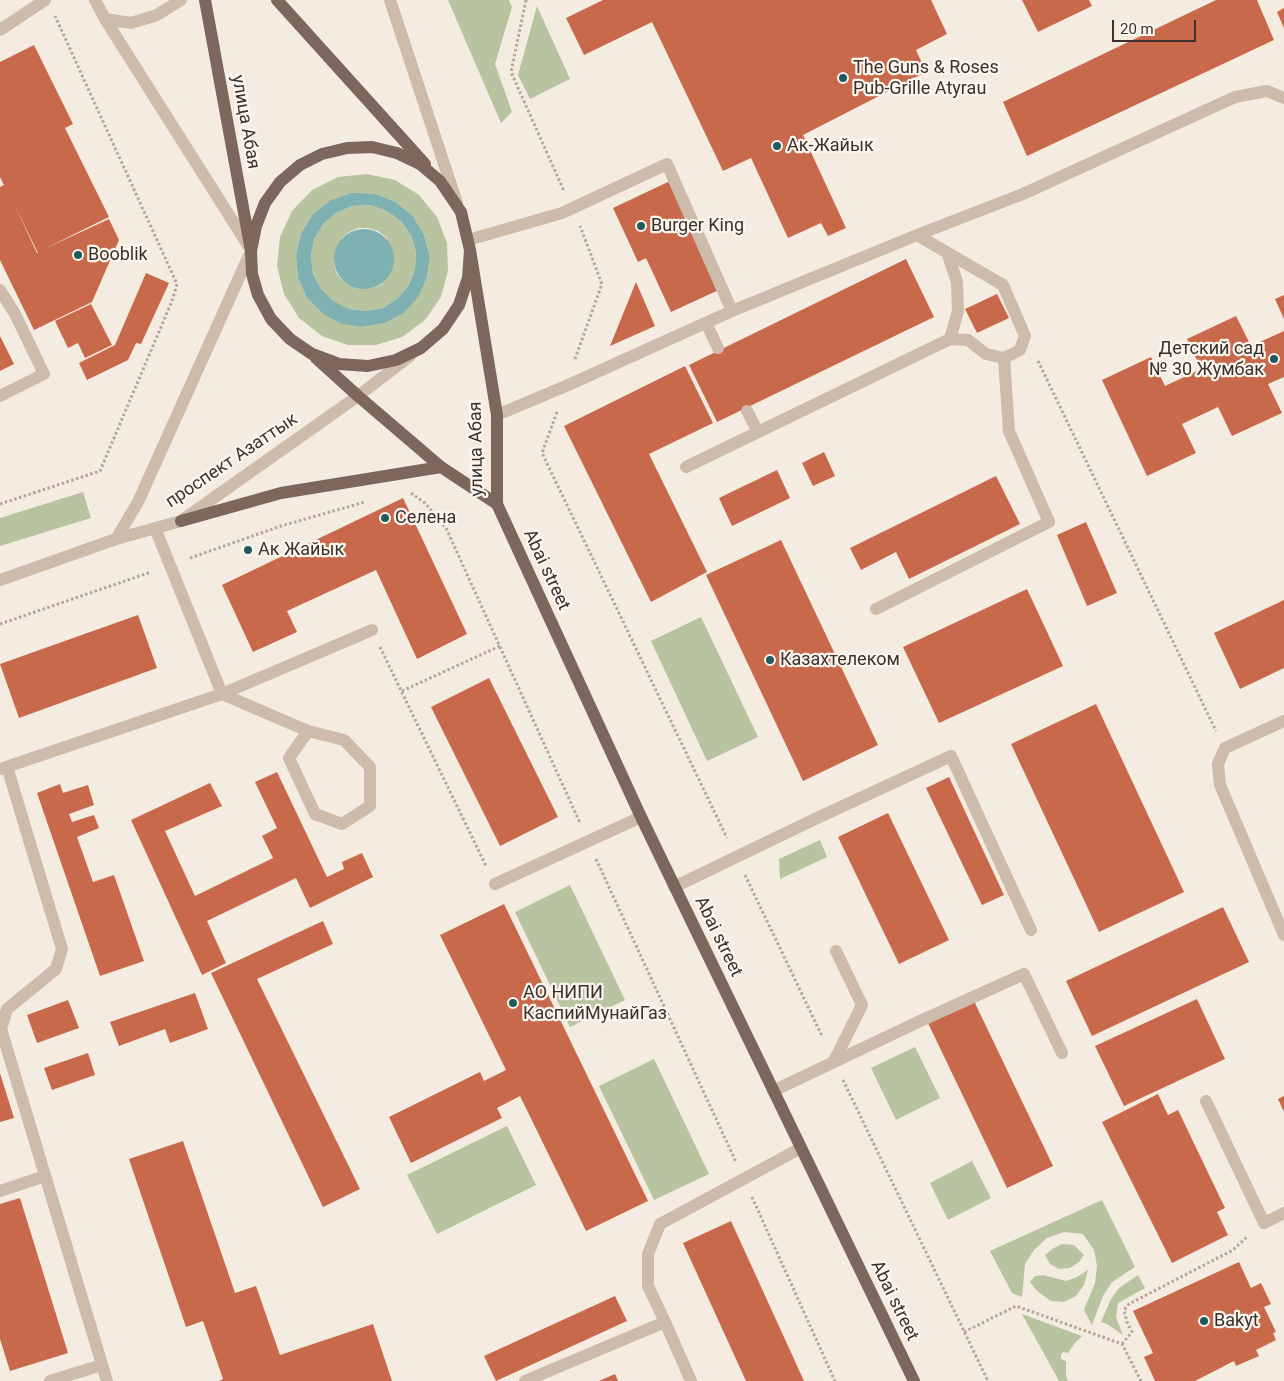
<!DOCTYPE html>
<html>
<head>
<meta charset="utf-8">
<style>
	body { margin:0 }
	#map { position:relative; width:1284px; height:1381px; overflow:hidden; background:#f4ebe1; font-family:Roboto,sans-serif }
	canvas { display:block }
	.scale { position:absolute; left:1112px; top:20px; width:84px; height:22px; box-sizing:border-box; border:2px solid #3b302b; border-top:0; padding-left:6px; font-size:15px; line-height:18px; white-space:nowrap; color:#3b302b; -webkit-text-stroke:4px #fbf5ee; paint-order:stroke }
</style>
</head>
<body>
<div id="map">
<canvas width="1284" height="1381"></canvas>
<div class="scale">20 m</div>
</div>
<script>
const c = document.querySelector('canvas').getContext('2d');
c.lineJoin = 'round';
function fillPath(path, color) {
  c.fillStyle = color;
  c.fill(path, 'evenodd');
}
function shape(rows) {
  const path = new Path2D();
  for (const r of rows) {
    if (r.length === 3) {
      path.moveTo(r[0] + r[2], r[1]);
      path.arc(r[0], r[1], r[2], 0, 2 * Math.PI);
      continue;
    }
    path.moveTo(r[0], r[1]);
    for (let i = 2; i < r.length; i += 2) path.lineTo(r[i], r[i + 1]);
  }
  return path;
}
function strokePath(path, color, width, dash) {
  c.strokeStyle = color;
  c.lineWidth = width;
  c.lineCap = dash ? 'butt' : 'round';
  c.setLineDash(dash || []);
  c.stroke(path);
}
function label(font, color, halo, rows, align = 'center') {
  c.font = font + ' Roboto,sans-serif';
  c.lineWidth = 4.5;
  c.setLineDash([]);
  c.textBaseline = 'middle';
  c.strokeStyle = halo;
  c.fillStyle = color;
  for (const [text, x, y, turn = 0] of rows) {
    c.save();
    c.translate(x, y);
    c.rotate((+turn || 0) * Math.PI / 180);
    c.textAlign = isNaN(turn) ? turn : align;
    if (halo) c.strokeText(text, 0, 0);
    c.fillText(text, 0, 0);
    c.restore();
  }
}
const green = shape([
	[448,0,509,0,512,7,495,64,512,112,501,123],
	[537,6,570,79,530,99,518,75],
	[367,174,395,180,419,195,437,217,447,243,448,271,441,297,425,320,402,337,376,345,348,345,322,336,299,318,284,294,277,266,280,237,292,211,312,190,338,177],
	[375,194,396,202,413,216,424,235,430,255,427,277,404,313,385,323,363,327,323,314,307,298,298,278,296,255,301,233,313,214],
	[370,205,387,211,401,221,411,235,416,252,415,269,409,285,398,298,383,308,366,311,349,309,333,302,321,289,313,274,311,256,314,239,323,224,336,213,352,206],
	[358,228,368,228,378,231,387,238,382,284,373,288,363,289,343,281,337,274,334,264,342,238,349,232],
	[83,492,91,518,0,546,0,518],
	[701,617,758,737,707,761,651,641],
	[820,840,827,857,780,879,779,859],
	[570,885,625,1000,570,1027,515,912],
	[915,1047,940,1098,896,1120,871,1068],
	[654,1059,709,1174,654,1200,599,1086],
	[507,1126,536,1185,437,1234,407,1175],
	[972,1161,991,1198,948,1220,930,1183],
	[1102,1200,1135,1267,1112,1282,1103,1296,1092,1325,1084,1310,1095,1283,1097,1266,1094,1250,1083,1234,1064,1232,1047,1238,1034,1250,1025,1264,1022,1297,1012,1293,990,1251],
	[1062,1244,1074,1245,1084,1255,1079,1262,1070,1268,1059,1269,1050,1264,1045,1255,1052,1249],
	[1088,1270,1084,1285,1076,1296,1064,1302,1051,1301,1037,1291,1030,1282,1035,1276,1043,1275,1066,1281,1077,1277],
	[1138,1275,1145,1288,1118,1303,1116,1317,1123,1335,1107,1324,1101,1322,1111,1299,1119,1288],
	[1022,1314,1082,1336,1074,1344,1068,1353,1063,1352,1061,1355,1061,1359,1066,1361,1066,1375,1068,1381,1059,1381]
]);
const water = shape([
	[352,193,375,194,396,202,413,216,424,235,430,256,427,277,418,297,404,313,385,323,363,327,342,324,323,314,307,298,298,278,296,255,301,233,313,214,331,200],
	[370,205,387,211,401,221,411,235,416,252,415,269,409,285,398,298,383,308,366,311,349,309,333,301,321,289,313,274,311,256,314,239,323,224,336,213,352,206],
	[364,259,30]
]);
const building = shape([
	[603,0,931,0,947,34,916,50,926,72,803,135,846,228,828,236,821,223,788,238,751,158,723,171,652,22,584,55,566,18],
	[1022,0,1089,0,1092,6,1038,32],
	[1216,0,1257,0,1274,40,1027,156,1003,102],
	[1284,8,1284,28,1277,12],
	[34,45,73,124,65,128,109,217,42,250,109,219,119,240,92,302,34,330,0,260,0,187,4,185,0,177,0,62],
	[14,204,38,253,37,253],
	[670,181,721,289,671,312,646,258,638,262,613,208],
	[906,259,934,317,717,422,689,365],
	[146,273,169,283,141,344,136,343,128,360,87,380,79,363,115,345],
	[636,282,655,326,610,346],
	[997,294,1009,318,977,333,965,309],
	[1284,295,1284,319,1275,299],
	[91,304,112,345,85,358,78,343,68,348,55,321],
	[1236,316,1251,346,1284,331,1284,377,1268,384,1282,413,1232,436,1218,407,1182,424,1196,453,1147,476,1102,380,1151,357,1165,386,1201,369,1187,339],
	[0,336,14,364,0,371],
	[685,366,713,423,649,454,707,572,651,602,564,426],
	[824,452,835,476,813,486,802,463],
	[777,470,790,498,732,526,719,498],
	[996,476,1020,524,909,579,896,552,861,570,850,548],
	[403,498,467,634,417,659,376,570,287,611,297,632,253,652,222,585],
	[1086,522,1117,593,1087,606,1057,535],
	[781,540,878,745,803,781,706,575],
	[1027,589,1063,666,939,723,903,647],
	[1284,600,1284,668,1240,689,1214,633],
	[138,615,157,668,19,718,0,664],
	[489,678,558,817,500,846,431,707],
	[1096,704,1184,892,1099,932,1011,744],
	[277,772,327,877,344,869,342,862,362,853,373,877,310,908,296,878,207,921,226,963,202,975,131,820,210,783,222,806,165,831,195,896,273,858,262,836,277,828,255,782],
	[949,777,1004,895,982,905,926,788],
	[60,784,63,793,88,785,94,805,69,814,72,822,94,815,99,828,77,837,93,882,114,875,144,961,100,976,37,793],
	[888,813,949,940,899,964,838,837],
	[504,904,648,1201,586,1231,520,1096,497,1108,502,1118,411,1163,389,1117,480,1072,484,1081,506,1070,440,935],
	[1223,907,1249,962,1092,1036,1066,981],
	[323,921,333,944,257,979,360,1189,323,1207,211,973],
	[195,993,208,1029,170,1043,165,1029,119,1046,110,1022],
	[1197,999,1225,1059,1124,1106,1095,1046],
	[68,1000,79,1028,37,1043,27,1015],
	[974,1001,1053,1166,1007,1188,928,1023],
	[88,1053,95,1075,52,1090,44,1068],
	[0,1073,14,1118,0,1122],
	[1158,1094,1168,1115,1178,1110,1225,1208,1217,1212,1228,1235,1172,1263,1102,1122],
	[1284,1096,1284,1112,1278,1099],
	[183,1141,235,1293,256,1286,280,1355,373,1324,392,1381,219,1381,223,1379,203,1321,186,1327,129,1159],
	[20,1198,68,1353,10,1371,0,1339,0,1204],
	[731,1221,804,1381,746,1381,683,1243],
	[1239,1262,1251,1288,1261,1283,1271,1304,1264,1307,1276,1332,1273,1333,1276,1340,1256,1350,1259,1356,1236,1366,1234,1361,1195,1381,1155,1381,1144,1357,1153,1353,1133,1311],
	[615,1296,627,1321,496,1381,484,1356],
	[615,1374,618,1381,599,1381]
]);
const path = shape([
	[526,0,511,72,564,191],
	[575,359,602,284,580,226],
	[1038,361,1216,731],
	[557,412,542,453,727,838],
	[411,493,425,503,446,528,580,823],
	[0,504,100,471,172,301,177,284,55,16],
	[190,558,281,526,365,502],
	[0,624,151,572],
	[380,647,486,866],
	[402,691,500,646],
	[596,859,736,1162],
	[745,875,822,1036],
	[843,1080,988,1381],
	[752,1197,835,1381],
	[964,1332,1016,1306,1122,1344,1141,1381],
	[1122,1344,1132,1332,1127,1322,1124,1310,1129,1304,1233,1250,1248,1236]
]);
const service = shape([
	[0,30,45,0],
	[468,240,562,213,667,164,732,311],
	[947,252,957,282,958,311,950,339],
	[0,290,15,314,44,374,0,396],
	[706,323,718,348],
	[747,411,758,432],
	[497,415,566,386,732,311,917,235,1023,194,1235,97,1267,91,1284,98],
	[686,467,950,339,968,340,986,354,1004,358,1020,350,1025,336,1003,285,917,235],
	[155,528,222,694,372,630],
	[876,609,1049,522,1009,431,1004,358],
	[1284,721,1225,748,1218,764,1220,785,1284,935],
	[7,767,62,949,56,969,7,1009,1,1029,107,1381],
	[0,769,222,694,308,731,344,740,370,767,370,806,342,824,315,814,289,758,308,731],
	[495,884,641,817],
	[674,887,815,819,951,756,1031,930],
	[834,1061,862,1005,836,951],
	[773,1091,918,1022,1024,974,1062,1053],
	[1206,1101,1264,1223,1284,1213],
	[0,1191,45,1176],
	[665,1322,691,1381],
	[50,1381,102,1365],
	[525,1381,665,1322,648,1286,648,1254,660,1224,801,1148]
]);
const minor = shape([
	[95,0,105,19,251,250],
	[105,19,131,23,157,15,181,0]
]);
const tertiary = shape([
	[390,0,457,203],
	[116,539,138,502,251,251],
	[0,580,116,539,181,521,358,396,410,356]
]);
const primary = shape([
	[205,0,251,251,252,274,258,295,271,319,290,339,312,354,339,364,368,366,396,360,421,348,443,329,459,305,468,278,470,250,461,212,440,181,420,164,397,153,372,147,347,148,322,154,300,165,280,182,265,203,256,226,251,251],
	[277,0,425,164],
	[470,250,497,415,497,504,641,817,914,1381],
	[316,358,358,396,441,467,497,504],
	[181,521,281,493,441,467]
]);
const markers = [
	[843,78,5,"#1f5a5e"],
	[777,146,5,"#1f5a5e"],
	[641,226,5,"#1f5a5e"],
	[78,255,5,"#1f5a5e"],
	[1274,359,5,"#1f5a5e"],
	[385,518,5,"#1f5a5e"],
	[248,550,5,"#1f5a5e"],
	[770,660,5,"#1f5a5e"],
	[513,1003,5,"#1f5a5e"],
	[1204,1321,5,"#1f5a5e"]
];
const poiNames = [
	["The Guns & Roses",853,68],
	["Pub-Grille Atyrau",853,89],
	["Ак-Жайык",787,146],
	["Burger King",651,226],
	["Booblik",88,255],
	["Детский сад",1264,349,"right"],
	["№ 30 Жумбак",1264,370,"right"],
	["Селена",395,518],
	["Ак Жайык",258,550],
	["Казахтелеком",780,660],
	["АО НИПИ",523,993],
	["КаспийМунайГаз",523,1014],
	["Bakyt",1214,1321]
];
const streetNames = [
	["улица Абая",245,122,80],
	["улица Абая",477,449,-91],
	["проспект Азаттык",232,461,-34],
	["Abai street",546,570,65],
	["Abai street",718,937,64],
	["Abai street",894,1301,64]
];
fillPath(green, '#b8c4a0');
fillPath(water, '#7fb0b2');
fillPath(building, '#c8694b');
strokePath(path, '#b9a596', 3, [2.5, 2.5]);
strokePath(service, '#cdbbac', 12);
strokePath(minor, '#cdbbac', 12);
strokePath(tertiary, '#cdbbac', 12);
strokePath(primary, '#7d675c', 12);
for (const [x, y, r, color] of markers) {
  const dot = new Path2D();
  dot.arc(x, y, r, 0, 2 * Math.PI);
  c.fillStyle = color;
  c.fill(dot);
  strokePath(dot, '#fbf5ee', 2);
}
label('18px', '#3b302b', '#fbf5ee', poiNames, 'left');
label('18px', '#3b302b', '#fbf5ee', streetNames);
</script>
</body>
</html>
